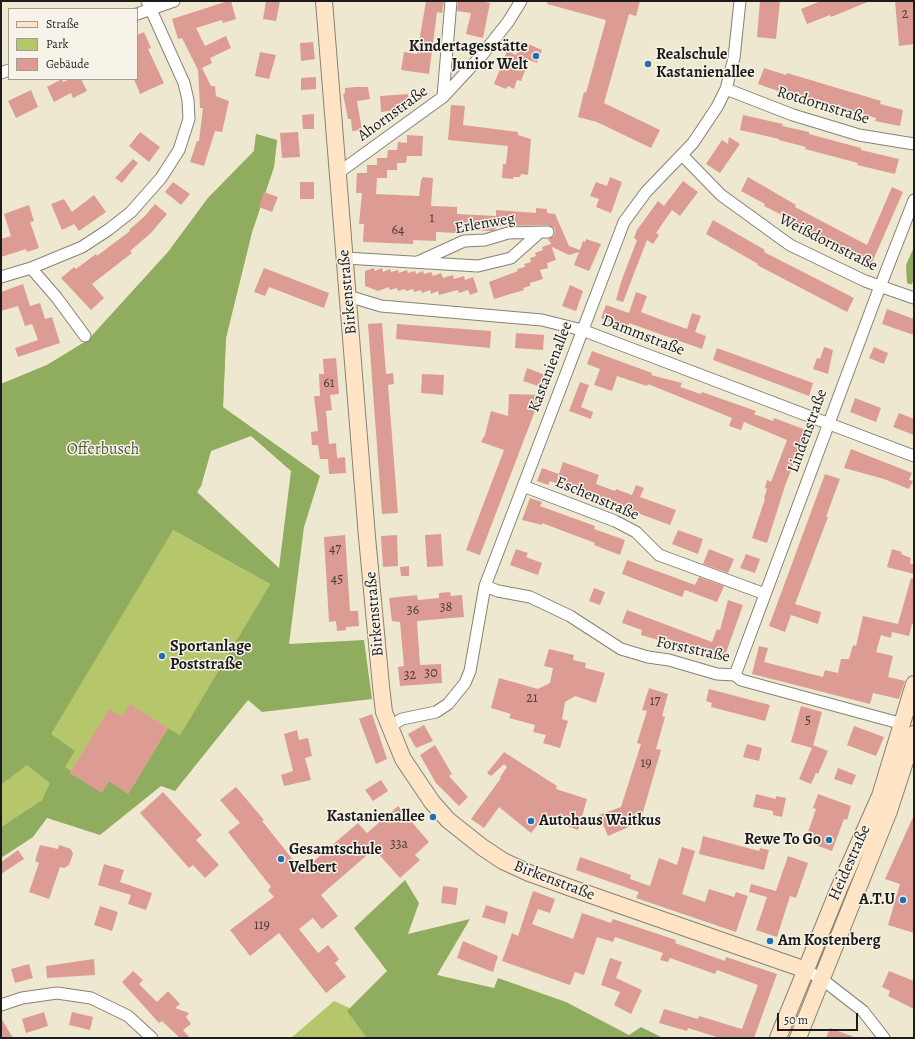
<!DOCTYPE html>
<html>
<head>
<meta charset="utf-8">
<style>
	body { margin:0 }
	#map { position:relative; width:915px; height:1039px; overflow:hidden; background:#eee8d0; font-family:Alegreya,serif }
	canvas { display:block }
	.frame { position:absolute; inset:0; border:2px solid #1c1c1c; pointer-events:none }
	.legend { position:absolute; left:8px; top:8px; width:130px; height:72px; box-sizing:border-box; background:#f7f3e8; border:1px solid #9f9d96; margin:0; padding:5px 7px; list-style:none; font-size:12px; color:#1c1c1c }
	.legend li { display:flex; align-items:center; gap:8px; height:20px }
	.legend b { width:20px; border:1px solid #9f9d96 }
	.scale { position:absolute; left:777px; top:1013px; width:81px; height:18px; box-sizing:border-box; border:2px solid #1c1c1c; border-top:0; padding-left:5px; font-size:12px; line-height:14px; white-space:nowrap; color:#1c1c1c; -webkit-text-stroke:3px #f7f3e8; paint-order:stroke }
</style>
</head>
<body>
<div id="map">
<canvas width="915" height="1039"></canvas>
<div class="frame"></div>
<ul class="legend">
<li><b style="height:5px;background:#ffe4c6"></b>Straße</li>
<li><b style="height:11px;background:#b5c76a"></b>Park</li>
<li><b style="height:11px;background:#dd9c93"></b>Gebäude</li>
</ul>
<div class="scale">50 m</div>
</div>
<script>
const c = document.querySelector('canvas').getContext('2d');
c.lineJoin = 'round';
function fillPath(path, color) {
  c.fillStyle = color;
  c.fill(path, 'evenodd');
}
function shape(rows) {
  const path = new Path2D();
  for (const r of rows) {
    path.moveTo(r[0], r[1]);
    for (let i = 2; i < r.length; i += 2) path.lineTo(r[i], r[i + 1]);
  }
  return path;
}
function strokePath(path, color, width, dash) {
  c.strokeStyle = color;
  c.lineWidth = width;
  c.lineCap = dash ? 'butt' : 'round';
  c.setLineDash(dash || []);
  c.stroke(path);
}
function label(font, color, halo, rows, align = 'center') {
  c.font = font + ' Alegreya,serif';
  c.lineWidth = 3;
  c.setLineDash([]);
  c.textBaseline = 'middle';
  c.strokeStyle = halo;
  c.fillStyle = color;
  for (const [text, x, y, turn = 0] of rows) {
    c.save();
    c.translate(x, y);
    c.rotate((+turn || 0) * Math.PI / 180);
    c.textAlign = isNaN(turn) ? turn : align;
    if (halo) c.strokeText(text, 0, 0);
    c.fillText(text, 0, 0);
    c.restore();
  }
}
const green = shape([
	[256,134,277,140,274,167,252,232,226,338,223,407,201,486,173,530,270,584,180,735,168,728,128,794,102,793,70,773,42,800,1,827,1,785,26,765,1,384,47,365,88,340,168,252,208,198,254,151],
	[334,1001,407,1034,404,1038,291,1038]
]);
const forest = shape([
	[256,134,277,140,274,167,252,232,226,338,223,407,320,476,304,527,289,644,364,640,372,699,262,712,248,700,175,791,161,786,100,835,47,818,33,837,1,858,1,827,42,800,50,783,27,765,1,785,1,384,47,365,88,340,168,252,208,198,254,151],
	[251,436,291,471,279,568,197,492,201,486,211,451],
	[173,530,270,584,180,735,168,728,128,794,109,781,102,792,70,773,71,771,65,767,75,751,51,734],
	[914,247,914,280,911,285,914,286,907,283,906,265],
	[405,880,419,903,408,934,470,919,437,975,494,988,498,978,566,1002,629,1035,641,1027,663,1038,367,1038,347,1011,387,971,354,928]
]);
const building = shape([
	[228,1,231,1,236,19,223,23,222,20,196,28,205,46,226,36,231,48,210,58,212,63,202,68,211,86,215,86,216,96,229,101,222,132,215,131,204,166,190,162,197,141,199,141,203,108,200,108,198,70,182,38,178,39,172,19],
	[266,1,280,1,276,21,263,19],
	[426,1,444,1,442,13,437,12,429,74,401,70,404,52,417,54],
	[458,1,479,1,490,3,483,38,466,34,471,13,457,11],
	[548,1,640,1,636,16,629,14,604,103,660,130,651,148,597,122,578,117,584,92,586,93,606,20,547,4],
	[760,1,780,1,776,39,757,37],
	[821,1,870,1,831,17,830,15,807,24,801,9],
	[895,1,913,1,914,44,899,46],
	[144,32,151,48,148,49,164,83,140,94,134,79,137,79,137,35],
	[521,41,542,50,537,63,529,60,521,81,517,80,514,89,508,86,506,89,494,84,507,51,516,55],
	[313,42,315,59,301,61,300,43],
	[260,52,276,55,269,79,255,76],
	[764,68,786,75,787,73,881,101,880,104,903,110,900,126,875,121,876,118,782,90,781,92,758,84],
	[316,77,316,89,301,90,301,78],
	[62,79,63,82,70,79,81,79,87,91,73,98,71,93,54,102,47,87],
	[356,87,368,87,370,99,357,101,362,130,352,131,351,119,348,119,343,94,345,93,345,88],
	[31,90,38,107,16,118,8,101],
	[408,94,410,108,381,112,380,96],
	[451,105,465,106,463,125,518,132,518,135,531,139,528,175,521,174,520,177,513,177,513,179,502,178,503,164,506,164,508,146,448,140],
	[314,114,314,129,303,129,302,115],
	[743,115,783,124,782,126,809,132,809,134,861,148,861,150,899,159,895,174,857,165,858,163,805,149,806,147,779,140,779,139,740,130],
	[140,132,160,147,149,162,129,146],
	[298,132,300,157,282,158,280,133],
	[407,135,423,136,422,156,407,156,406,163,397,163,397,170,387,170,387,178,377,178,376,194,419,196,421,181,423,177,433,178,431,206,457,207,457,214,496,216,496,210,536,213,536,208,547,209,547,213,555,214,569,246,580,250,583,241,585,242,586,239,601,244,589,271,574,265,579,252,569,255,552,247,551,245,556,260,547,263,548,268,540,270,543,279,530,283,530,286,523,288,524,290,494,299,489,282,518,271,517,269,525,267,524,264,531,262,530,258,536,256,535,253,543,250,542,247,551,244,548,239,554,236,555,231,554,228,548,225,496,226,495,230,492,231,456,229,456,233,436,232,436,241,413,240,413,244,363,242,364,224,359,224,362,193,356,193,357,173,367,173,367,165,377,165,377,158,387,158,388,150,397,150,398,142,407,143],
	[729,137,740,144,720,173,706,164,722,140,728,144],
	[133,159,138,163,122,183,115,178],
	[610,177,622,182,611,213,596,207,599,199,590,196,596,182,607,186],
	[748,177,796,205,795,207,867,245,892,187,903,192,871,265,811,234,787,220,788,218,764,206,765,204,741,191],
	[683,181,698,192,680,216,672,210,656,233,659,235,653,244,647,240,623,302,616,300,621,282,637,240,634,238,637,230,658,201,664,206],
	[173,182,190,194,181,205,165,192],
	[300,182,314,182,314,199,300,199],
	[264,192,278,197,272,212,259,207],
	[94,195,106,212,79,231,74,224,62,230,51,204,64,199,72,212],
	[155,204,167,214,151,233,130,251,132,253,92,284,104,298,91,310,61,278,74,267,76,269,96,254,97,256,130,231,129,230,145,216],
	[29,205,34,221,30,222,39,248,27,252,26,249,1,257,1,239,11,236,4,214],
	[713,220,765,250,764,252,854,298,847,312,757,265,758,264,706,234],
	[264,268,329,293,324,308,269,287,265,296,254,292],
	[374,268,375,271,382,268,383,272,390,269,391,272,398,270,399,273,407,270,408,273,415,271,416,274,423,271,424,274,431,272,433,276,441,273,443,278,453,275,454,279,464,276,465,280,473,277,478,292,470,295,468,290,459,293,458,290,439,295,438,291,431,294,430,290,422,293,421,290,414,292,413,289,406,291,405,289,398,291,397,288,390,290,389,287,378,291,365,286,365,271],
	[23,284,30,306,40,303,45,319,52,317,60,343,18,357,15,348,38,340,32,324,25,326,18,306,1,311,1,292],
	[570,285,583,291,576,311,562,306],
	[636,292,647,296,641,312,670,323,687,329,692,313,701,316,695,332,706,336,702,349,629,323,628,328,601,318,606,305,629,313],
	[887,309,914,319,914,335,882,324],
	[382,323,386,374,393,373,394,384,388,385,398,513,382,514,368,324],
	[397,324,491,331,490,348,396,339],
	[516,333,544,335,543,350,515,348],
	[824,347,833,350,828,374,813,369,817,358,820,359],
	[874,347,888,353,884,364,869,358],
	[717,348,813,383,809,396,713,360],
	[592,351,652,373,651,375,682,383,680,387,701,394,702,392,756,411,754,414,773,421,774,418,806,430,785,486,767,543,752,538,765,499,764,498,767,489,765,488,767,480,771,482,787,440,744,422,741,430,729,426,732,418,648,384,647,386,617,376,612,391,594,385,600,369,587,364],
	[336,358,339,394,330,395,332,410,326,411,329,444,336,443,337,458,345,457,346,473,329,474,328,459,320,459,318,445,312,445,311,432,318,431,314,396,320,396,319,374,324,374,323,359],
	[527,368,548,376,544,388,523,381],
	[422,374,444,375,443,395,421,393],
	[580,382,589,385,581,407,593,412,591,419,569,411],
	[509,394,541,395,480,555,466,550,504,450,481,442,485,435,491,411,508,416],
	[855,398,881,408,876,422,850,412],
	[899,413,914,419,914,435,893,427],
	[851,449,912,473,909,480,913,481,909,489,884,479,844,468],
	[563,462,599,475,596,484,615,491,616,489,632,495,636,485,644,488,640,497,676,510,670,525,550,481,548,485,537,481,542,468,559,474],
	[825,474,840,479,826,517,828,517,795,604,821,612,818,624,791,615,785,632,769,626],
	[530,498,542,502,540,506,595,526,594,529,625,540,620,555,594,545,595,543,542,523,542,525,522,520],
	[678,530,703,539,698,554,672,544],
	[441,534,443,566,427,567,425,535],
	[345,535,350,611,358,611,359,626,346,627,346,630,337,631,336,621,329,622,324,537],
	[397,535,398,566,383,567,381,536],
	[516,549,528,553,526,557,542,563,538,575,510,565],
	[709,549,734,559,728,573,703,564],
	[892,549,902,552,901,554,911,558,910,564,914,564,914,574,887,567],
	[746,554,760,559,755,573,740,568],
	[627,560,695,585,699,577,724,586,717,602,685,590,682,597,622,574],
	[409,566,409,576,401,576,400,567],
	[911,578,914,579,914,624,912,624,909,636,892,632,891,638,881,635,876,652,893,656,888,677,905,681,899,699,873,693,870,704,752,674,759,646,768,648,764,662,823,677,825,670,838,673,841,659,849,659,853,645,856,646,863,616,898,624],
	[594,588,605,592,600,605,589,601],
	[450,592,451,596,462,595,464,617,417,621,420,665,441,664,442,683,400,686,398,667,404,666,400,622,392,621,389,598,417,595,418,600,439,598,439,593],
	[728,600,743,605,723,661,704,654,705,650,687,644,686,646,666,638,665,642,641,635,642,630,622,623,627,610,712,642,717,629,720,630],
	[549,649,574,655,573,660,586,663,585,668,605,673,596,703,575,696,565,702,562,719,568,721,560,748,543,743,546,735,533,732,535,725,509,718,511,714,491,708,499,678,538,689,550,683,553,668,544,666],
	[649,688,668,694,662,716,665,717,656,749,661,750,640,822,608,836,599,815,621,807,641,744,637,743,647,711,642,710],
	[709,689,770,705,765,721,711,707,712,703,706,701],
	[130,704,168,728,128,794,109,781,102,793,70,773,109,709,122,717],
	[801,706,822,712,813,746,813,745,828,751,818,774,816,773,811,784,799,779,812,748,791,742],
	[372,714,387,759,376,764,359,719],
	[424,725,433,741,416,748,408,734],
	[854,726,884,737,876,756,847,745],
	[297,730,299,740,308,738,312,756,305,758,311,780,284,786,281,775,293,771,284,734],
	[747,744,762,748,759,761,743,757],
	[435,745,452,774,449,776,468,797,459,806,436,783,420,755],
	[504,752,557,786,556,789,587,799,578,830,544,817,531,833,499,807,484,828,471,819,501,778,500,777,507,767,504,764,491,776,487,773],
	[838,768,856,775,852,785,834,779],
	[381,780,388,791,373,801,365,790],
	[236,787,264,820,262,821,302,871,358,823,367,833,398,806,429,842,415,855,420,860,400,878,374,849,321,895,338,916,322,929,313,918,299,929,318,953,328,945,339,959,335,963,346,977,326,993,279,933,250,956,230,930,274,897,268,890,271,887,228,832,240,823,220,800],
	[163,792,202,835,196,840,219,865,205,878,193,865,189,868,140,813],
	[756,794,776,799,776,796,786,798,782,817,773,815,773,811,753,807],
	[818,794,851,806,847,820,844,819,832,851,805,841,816,809,813,808],
	[914,815,914,933,888,925,900,884,885,879],
	[703,836,759,851,760,848,769,850,764,870,699,854],
	[40,845,58,849,59,845,71,849,73,854,69,865,64,868,60,867,49,899,29,892,39,863,35,861],
	[682,847,695,851,682,894,705,902,709,889,734,897,736,892,748,896,736,932,636,898,639,892,576,870,580,857,631,875,630,879,650,886,659,858,677,865],
	[18,850,24,859,1,874,1,862],
	[788,856,808,863,796,898,790,896,777,937,756,930,767,897,749,892,751,884,776,891],
	[104,864,124,870,120,882,152,893,146,910,128,904,131,895,98,885],
	[443,886,458,888,456,905,441,903],
	[533,891,555,899,550,913,538,909,532,924,573,939,582,913,611,923,613,919,676,940,675,943,725,961,726,957,777,974,754,1038,720,1038,688,1028,687,1031,659,1023,664,1009,698,1019,699,1016,742,1029,758,985,717,970,715,974,670,958,668,962,660,960,663,953,615,937,613,942,597,937,584,975,575,972,570,985,502,961,512,933,518,936],
	[486,905,508,912,505,924,482,917],
	[100,906,118,912,112,931,94,925],
	[463,941,498,956,493,972,457,958],
	[610,958,622,962,616,978,642,990,631,1014,614,1005,620,992,601,985],
	[94,959,95,975,47,978,46,966],
	[29,964,33,978,15,983,11,969],
	[133,971,143,980,139,984,157,1002,168,991,180,1004,175,1008,189,1013,186,1017,191,1024,183,1030,190,1038,180,1038,162,1021,159,1023,122,982],
	[889,971,914,981,914,1009,888,996,890,991,882,987],
	[44,1012,48,1026,26,1033,22,1019],
	[72,1012,93,1017,90,1030,69,1025],
	[1,1018,13,1038,1,1038],
	[830,1028,854,1037,854,1038,826,1038]
]);
const street = shape([
	[137,14,174,1],
	[1,73,9,70],
	[726,89,793,115,836,128,859,135,914,144],
	[443,97,451,1],
	[682,155,721,195,790,245,865,281,914,298],
	[338,173,443,97,482,55,508,22,521,1],
	[345,258,478,266,511,258,539,233],
	[418,262,464,241,485,240,508,233,548,232],
	[31,268,57,298,85,336],
	[1,277,31,268,82,247,108,230,131,212,161,178,179,150,189,119,188,100,184,83,147,1],
	[348,296,381,306,542,320,582,330,914,456],
	[523,486,615,521,636,532,659,555,765,594],
	[485,586,498,591,530,597,570,616,621,649,648,657,669,660,717,674,735,675,741,680,903,724],
	[735,675,876,297,914,200],
	[389,727,402,719,436,712,448,704,465,683,470,671,485,586,624,222,646,192,693,143,717,107,726,89,734,58,740,1],
	[806,970,823,980,863,1011,884,1038],
	[1,1005,22,998,57,993,91,998,128,1016,152,1038]
]);
const secondary = shape([
	[324,1,367,537,381,686,384,712,403,759,432,802,448,820,482,847,503,861,529,873,571,888,806,970],
	[778,1038,840,886,880,796,914,684],
	[798,1038,889,811,914,734]
]);
const markers = [
	[536,56,4,"#1f6fb2"],
	[648,64,4,"#1f6fb2"],
	[162,656,4,"#1f6fb2"],
	[433,817,4,"#1f6fb2"],
	[531,821,4,"#1f6fb2"],
	[829,840,4,"#1f6fb2"],
	[281,859,4,"#1f6fb2"],
	[903,900,4,"#1f6fb2"],
	[770,941,4,"#1f6fb2"]
];
const numberNames = [
	["2",905,15],
	["1",432,219],
	["64",398,231],
	["61",329,384],
	["47",335,550],
	["45",337,580],
	["38",446,608],
	["36",413,611],
	["30",431,674],
	["32",410,676],
	["21",532,699],
	["17",655,702],
	["5",808,721],
	["19",646,764],
	["33a",399,845],
	["119",262,926]
];
const poiNames = [
	["Kindertagesstätte",528,47,"right"],
	["Junior Welt",528,65,"right"],
	["Realschule",656,55],
	["Kastanienallee",656,73],
	["Sportanlage",170,647],
	["Poststraße",170,665],
	["Kastanienallee",425,817,"right"],
	["Autohaus Waitkus",539,821],
	["Rewe To Go",821,840,"right"],
	["Gesamtschule",289,850],
	["Velbert",289,868],
	["A.T.U",895,900,"right"],
	["Am Kostenberg",778,941]
];
const streetNames = [
	["Rotdornstraße",823,106,17],
	["Ahornstraße",393,114,-36],
	["Erlenweg",485,224,-10],
	["Weißdornstraße",828,243,27],
	["Birkenstraße",348,292,-95],
	["Dammstraße",643,336,21],
	["Kastanienallee",551,367,-69],
	["Lindenstraße",808,431,-70],
	["Eschenstraße",597,499,23],
	["Birkenstraße",375,614,-95],
	["Forststraße",693,650,12],
	["Heidestraße",850,863,-66],
	["Birkenstraße",554,881,21]
];
const parkNames = [
	["Offerbusch",103,450]
];
fillPath(green, '#b5c76a');
fillPath(forest, '#90ac5e');
fillPath(building, '#dd9c93');
strokePath(street, '#858276', 13);
strokePath(secondary, '#858276', 18);
strokePath(street, '#fff', 11);
strokePath(secondary, '#ffe4c6', 16);
for (const [x, y, r, color] of markers) {
  const dot = new Path2D();
  dot.arc(x, y, r, 0, 2 * Math.PI);
  c.fillStyle = color;
  c.fill(dot);
  strokePath(dot, '#f7f3e8', 1.5);
}
label('14px', '#4c3c3a', null, numberNames);
label('bold 16px', '#1c1c1c', '#f7f3e8', poiNames, 'left');
label('16px', '#1c1c1c', '#f7f3e8', streetNames);
label('16px', '#525837', '#f7f3e8', parkNames);
</script>
</body>
</html>
